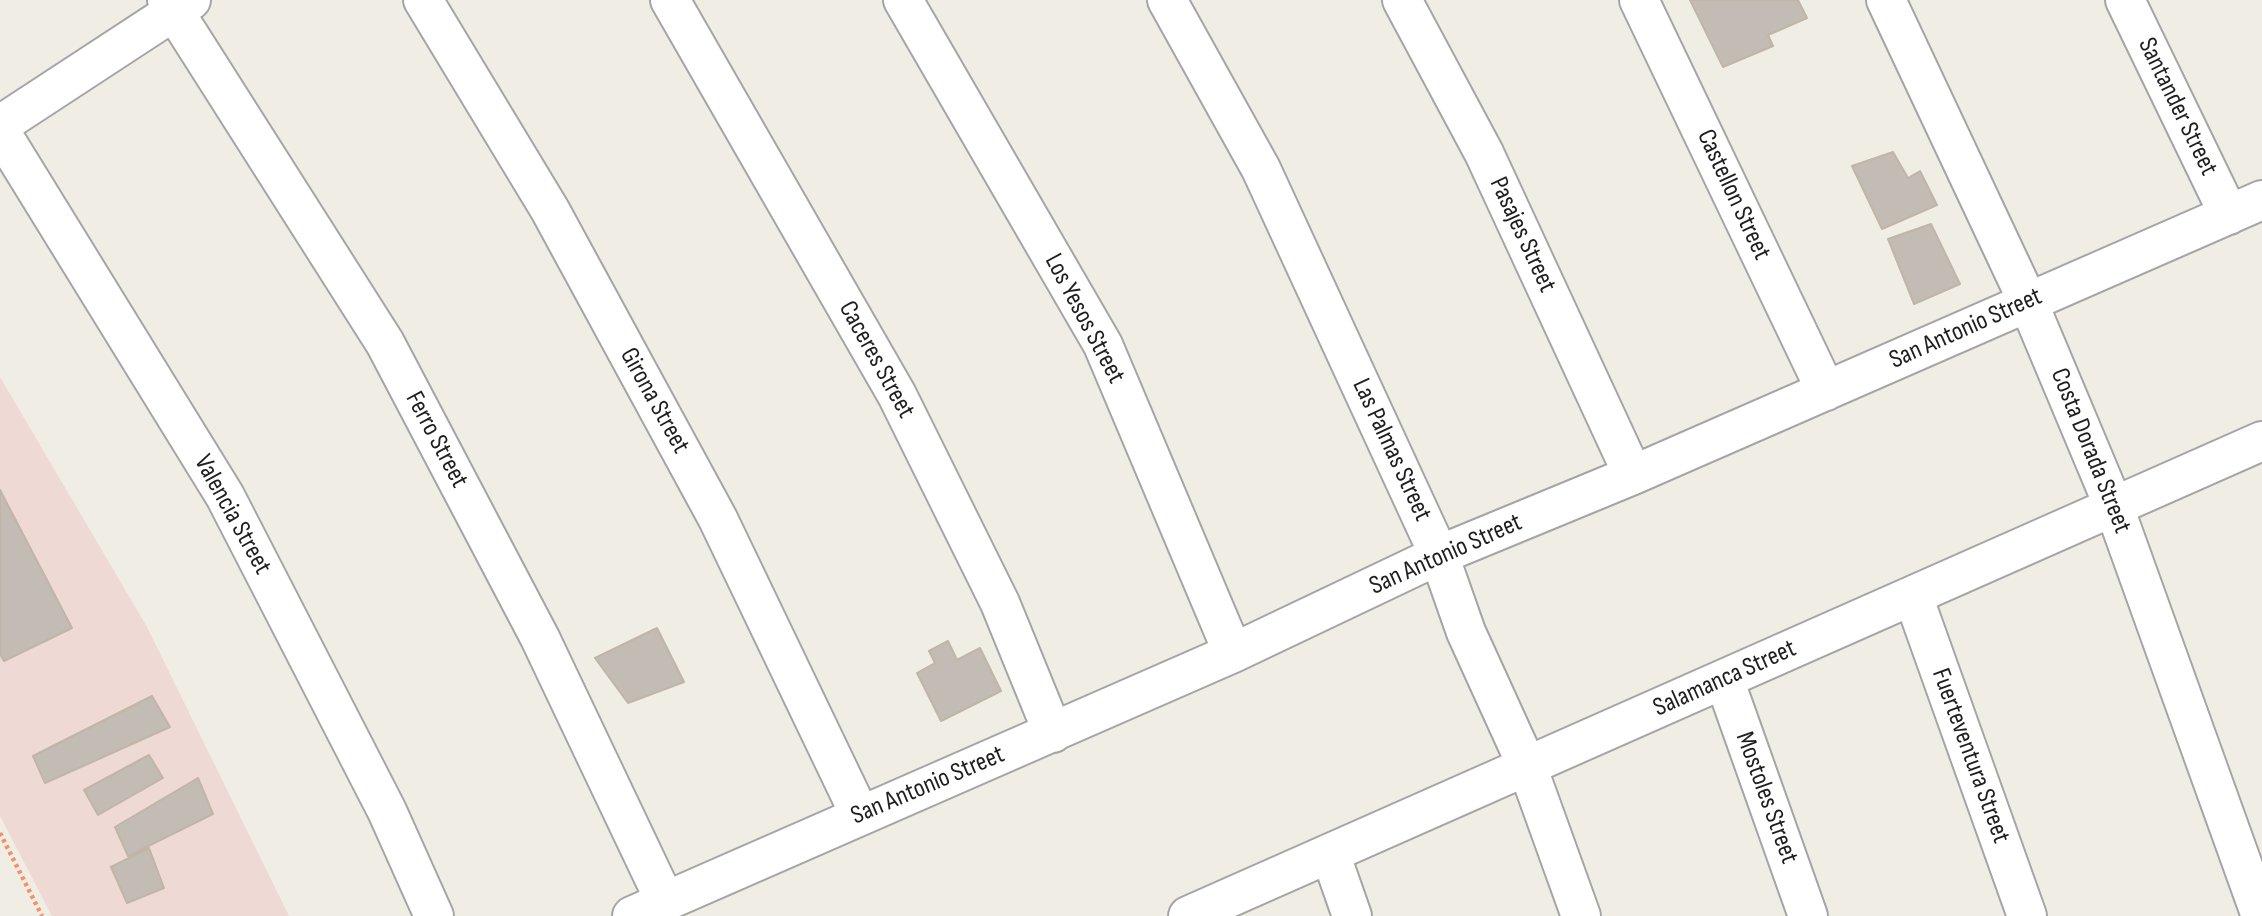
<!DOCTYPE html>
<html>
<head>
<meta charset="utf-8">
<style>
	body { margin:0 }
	canvas { display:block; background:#efede4 }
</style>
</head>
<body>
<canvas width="2262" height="916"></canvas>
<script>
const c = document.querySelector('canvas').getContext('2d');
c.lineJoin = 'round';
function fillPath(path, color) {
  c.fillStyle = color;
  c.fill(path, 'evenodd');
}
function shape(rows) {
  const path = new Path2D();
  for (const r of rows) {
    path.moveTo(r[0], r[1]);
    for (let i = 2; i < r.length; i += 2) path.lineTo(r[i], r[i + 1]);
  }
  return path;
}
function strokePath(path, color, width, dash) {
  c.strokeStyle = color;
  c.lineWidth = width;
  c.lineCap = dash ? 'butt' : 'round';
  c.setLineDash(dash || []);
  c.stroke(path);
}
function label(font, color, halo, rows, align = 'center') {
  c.font = font + ' "Sofia Sans Condensed",sans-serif';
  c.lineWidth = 6;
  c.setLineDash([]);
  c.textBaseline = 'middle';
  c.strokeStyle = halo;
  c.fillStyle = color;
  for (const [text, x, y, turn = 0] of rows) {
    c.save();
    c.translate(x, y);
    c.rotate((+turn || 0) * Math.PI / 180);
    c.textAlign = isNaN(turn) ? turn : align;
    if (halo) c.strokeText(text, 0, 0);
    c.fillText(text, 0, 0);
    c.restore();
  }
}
const commercial = shape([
	[0,377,147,627,289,916,52,916,0,816]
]);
const building = shape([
	[1690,0,1798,0,1807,18,1768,35,1773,46,1723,67,1690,0],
	[1893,152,1908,178,1920,171,1937,205,1882,229,1852,166,1893,152],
	[1931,224,1960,284,1914,304,1888,239,1931,224],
	[0,490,72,628,4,661,0,654,0,490],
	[657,628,684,682,628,703,595,658,657,628],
	[948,641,957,660,980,648,1001,691,941,721,917,673,935,663,929,651,948,641],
	[152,696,170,727,45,783,33,756,152,696],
	[149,755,163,778,98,815,84,790,149,755],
	[198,778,213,814,128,856,115,827,198,778],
	[149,848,164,888,127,903,111,867,149,848]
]);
const path = shape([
	[0,833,42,916]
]);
const street = shape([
	[167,0,385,343,540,638,665,901],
	[423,0,550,210,718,519,860,815],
	[670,0,897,395,1000,603,1053,733],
	[903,0,1103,345,1233,653],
	[1167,0,1261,169,1439,555,1466,632,1527,766,1581,916],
	[1402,0,1484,153,1633,475],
	[1639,0,1826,391],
	[1886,0,2028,302,2114,507,2261,916],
	[2125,0,2229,215],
	[0,125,191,0],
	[0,131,225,496,387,811,434,916],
	[1913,596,2027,916],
	[1724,679,1808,916],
	[1330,853,1352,916],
	[632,916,1233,653,1439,555,1633,475,2262,200],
	[1188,916,2262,441]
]);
const streetNames = [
	["Santander Street",2177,107,64],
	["Castellon Street",1733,195,65],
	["Pasajes Street",1522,235,65],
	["Los Yesos Street",1084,319,62],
	["San Antonio Street",1966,329,-24],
	["Caceres Street",876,360,61],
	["Girona Street",654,401,61],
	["Ferro Street",436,440,62],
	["Las Palmas Street",1391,450,65],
	["Costa Dorada Street",2090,451,68],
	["Valencia Street",232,515,61],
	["San Antonio Street",1446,555,-24],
	["Salamanca Street",1725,679,-24],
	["Fuerteventura Street",1970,756,70],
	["San Antonio Street",928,786,-23],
	["Mostoles Street",1766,798,70]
];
fillPath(commercial, '#efd9d4');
fillPath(building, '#c3bcb4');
strokePath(building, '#c0b5a7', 2);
strokePath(street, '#a5a5a5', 42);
strokePath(path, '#f68f6e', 4.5, [3.5, 3.5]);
strokePath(street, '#fff', 38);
label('26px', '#1e1e1e', '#fff', streetNames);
</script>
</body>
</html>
